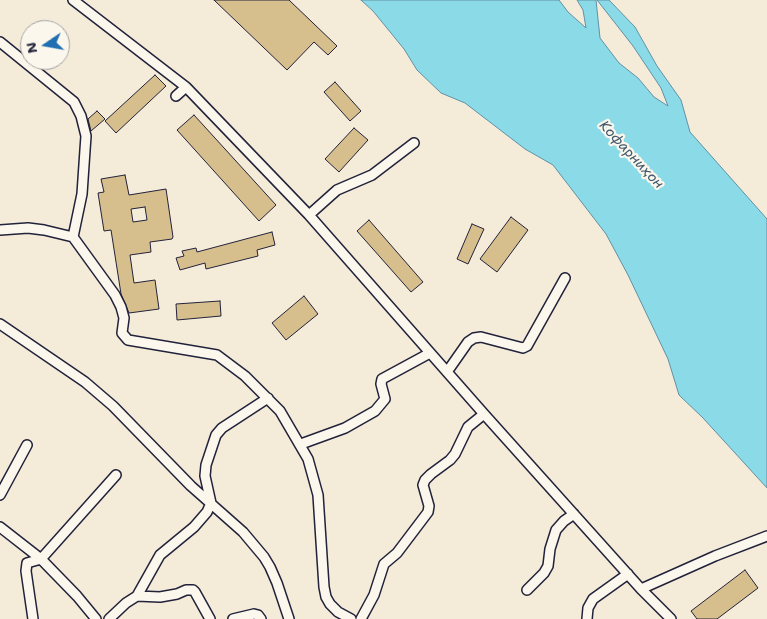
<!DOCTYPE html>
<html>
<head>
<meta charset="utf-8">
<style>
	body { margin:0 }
	#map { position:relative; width:767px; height:619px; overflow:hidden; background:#f4ecd9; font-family:"Shantell Sans",sans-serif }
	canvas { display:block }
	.north { position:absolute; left:20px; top:20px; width:50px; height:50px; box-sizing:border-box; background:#fbf7ec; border:1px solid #a4a2a5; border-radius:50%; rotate:258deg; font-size:14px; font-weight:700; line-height:20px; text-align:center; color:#22223b }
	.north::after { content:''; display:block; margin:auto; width:18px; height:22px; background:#1f6fb2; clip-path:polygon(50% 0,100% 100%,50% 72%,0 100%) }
</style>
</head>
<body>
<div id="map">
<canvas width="767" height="619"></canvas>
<div class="north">N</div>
</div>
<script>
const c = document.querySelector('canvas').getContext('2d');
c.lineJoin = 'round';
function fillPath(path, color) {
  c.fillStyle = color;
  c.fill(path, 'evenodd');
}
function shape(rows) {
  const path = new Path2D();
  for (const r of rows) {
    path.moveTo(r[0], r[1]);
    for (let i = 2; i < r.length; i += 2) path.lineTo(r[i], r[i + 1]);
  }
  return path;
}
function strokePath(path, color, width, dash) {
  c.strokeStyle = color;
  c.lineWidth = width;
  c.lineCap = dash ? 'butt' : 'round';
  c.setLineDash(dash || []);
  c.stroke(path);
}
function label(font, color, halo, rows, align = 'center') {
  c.font = font + ' "Shantell Sans",sans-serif';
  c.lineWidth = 4.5;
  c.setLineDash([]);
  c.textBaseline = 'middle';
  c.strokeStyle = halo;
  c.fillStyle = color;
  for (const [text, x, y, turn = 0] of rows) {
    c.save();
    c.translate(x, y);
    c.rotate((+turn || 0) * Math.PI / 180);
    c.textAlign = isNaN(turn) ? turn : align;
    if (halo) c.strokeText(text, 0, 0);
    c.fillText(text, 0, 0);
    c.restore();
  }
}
const water = shape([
	[361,0,559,0,568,12,586,28,583,10,577,0,596,0,600,38,619,63,638,78,654,97,668,106,661,88,633,46,597,0,609,0,635,27,657,66,681,100,690,132,767,219,767,488,703,418,679,395,668,359,628,275,606,234,553,165,525,149,465,103,441,93,417,70,404,49,373,11,361,0]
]);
const building = shape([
	[214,0,289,0,337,46,328,55,314,42,287,70,214,0],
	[155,75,166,86,116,133,105,121,155,75],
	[335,82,361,111,350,121,324,92,335,82],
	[97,111,105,119,91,131,88,119,97,111],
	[194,115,276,205,259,221,177,130,194,115],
	[354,128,368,140,339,172,325,159,354,128],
	[125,175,129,195,166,189,173,237,172,239,150,242,151,252,130,255,134,283,155,280,159,309,129,313,121,294,111,230,104,231,98,193,104,192,101,179,125,175],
	[145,207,147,220,133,222,131,209,145,207],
	[511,217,528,230,497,272,480,259,511,217],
	[369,220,423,282,411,292,357,231,369,220],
	[472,224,484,229,468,264,457,259,472,224],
	[272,232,275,245,257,250,258,256,206,269,205,263,180,270,176,258,184,256,182,251,196,248,197,252,272,232],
	[304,296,318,314,286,340,272,323,304,296],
	[220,301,221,316,177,320,176,304,220,301],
	[745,570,758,588,717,619,697,619,691,611,745,570]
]);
const minor = shape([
	[73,0,186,87,309,215,484,414,641,589,671,619],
	[0,42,74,102,81,116,86,136,85,150,82,194,73,237],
	[176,96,186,87],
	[309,215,337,190,372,175,414,143],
	[0,230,28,228,44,230,73,237,115,295,121,307,124,318,122,333,128,340,217,355,245,376,280,411,308,459,318,495,324,587,326,597,330,604,338,612,351,619],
	[0,324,85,382,113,406,191,486,243,532,264,557,270,567,277,583,289,619],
	[447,372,468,342,474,338,481,337,523,348,527,346,565,278],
	[301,444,345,428,375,411,385,399,381,384,382,379,430,353],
	[0,495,27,445],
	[0,527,41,559,77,596,96,619],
	[641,589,715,556,767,536],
	[527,590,544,573,548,566,550,549,556,530,564,521,574,514],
	[33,619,26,571,27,563,41,559,116,475],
	[109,619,126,603,137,596],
	[210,619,195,592,193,590,186,590,177,594,160,597,137,596,160,555,194,527,207,512,211,503,205,476,206,465,216,435,222,428,268,398],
	[233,619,254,614,258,615,261,619],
	[361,619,374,595,384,564,397,553,428,512,429,506,423,485,425,480,431,474,450,460,455,454,468,427,484,414],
	[587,619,588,608,593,599,628,574]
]);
const waterNames = [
	["Кофарниҳон",631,155,47]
];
fillPath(water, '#8bdae8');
strokePath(water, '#6190a3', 1);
fillPath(building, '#d6be8d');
strokePath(building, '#22223b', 1);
strokePath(minor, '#22223b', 12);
strokePath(minor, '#fbf7ec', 9);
label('italic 14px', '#42596f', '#fbf7ec', waterNames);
</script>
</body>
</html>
